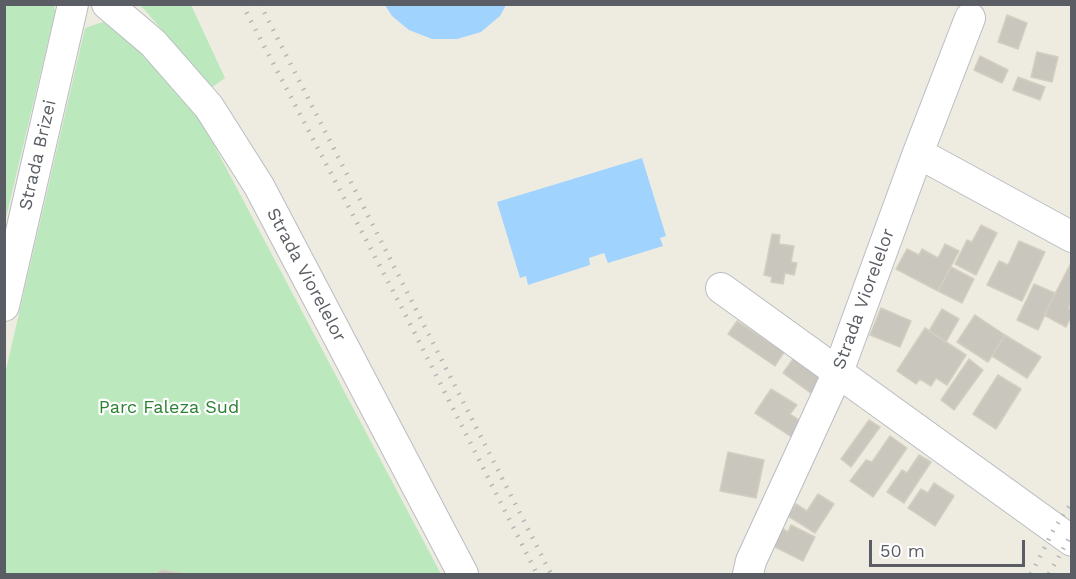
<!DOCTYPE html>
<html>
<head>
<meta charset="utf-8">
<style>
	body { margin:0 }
	#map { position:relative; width:1076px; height:579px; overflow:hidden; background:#eeece1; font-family:"Work Sans",sans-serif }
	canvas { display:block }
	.frame { position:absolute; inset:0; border:6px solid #5a5e64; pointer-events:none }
	.scale { position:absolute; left:869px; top:540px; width:156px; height:27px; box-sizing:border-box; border:3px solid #5a5e64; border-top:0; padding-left:8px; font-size:18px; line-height:21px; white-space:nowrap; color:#5a5e64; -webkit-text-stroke:4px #fff; paint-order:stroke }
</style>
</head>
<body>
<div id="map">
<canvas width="1076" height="579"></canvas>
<div class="frame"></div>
<div class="scale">50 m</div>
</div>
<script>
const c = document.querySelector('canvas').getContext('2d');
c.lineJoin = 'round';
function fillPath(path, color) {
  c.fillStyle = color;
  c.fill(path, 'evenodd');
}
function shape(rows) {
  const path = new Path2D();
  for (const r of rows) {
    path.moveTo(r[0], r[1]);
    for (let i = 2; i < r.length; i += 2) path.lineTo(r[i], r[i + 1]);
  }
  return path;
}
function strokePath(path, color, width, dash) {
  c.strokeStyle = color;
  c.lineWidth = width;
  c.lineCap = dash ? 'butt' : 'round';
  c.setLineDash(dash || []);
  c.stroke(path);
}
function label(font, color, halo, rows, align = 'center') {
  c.font = font + ' "Work Sans",sans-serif';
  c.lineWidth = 4.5;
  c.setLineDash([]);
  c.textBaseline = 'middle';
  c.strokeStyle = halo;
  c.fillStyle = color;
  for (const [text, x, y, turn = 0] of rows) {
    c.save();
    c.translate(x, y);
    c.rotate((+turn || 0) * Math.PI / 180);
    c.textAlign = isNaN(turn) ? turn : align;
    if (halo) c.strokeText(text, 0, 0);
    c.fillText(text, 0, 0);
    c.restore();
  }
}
const green = shape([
	[5,4,54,5,55,12,5,222],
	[139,5,191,5,225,78,211,88,145,10],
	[103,22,145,53,197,113,441,574,5,574,5,374,85,28]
]);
const water = shape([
	[385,5,506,5,500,16,481,32,457,39,432,39,409,30,392,16],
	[642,158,666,236,660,238,663,246,608,263,604,253,589,258,590,265,528,285,526,276,520,278,497,202]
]);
const building = shape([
	[1007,15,1027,23,1018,49,998,42,1007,15],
	[1037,52,1058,57,1052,82,1031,77,1037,52],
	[980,56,1008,70,1002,83,974,70,980,56],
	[1018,77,1045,87,1040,100,1013,90,1018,77],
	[981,225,997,233,976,275,955,264,967,240,972,242,981,225],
	[772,234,780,235,779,244,794,246,791,262,797,263,794,275,785,273,783,284,771,282,772,277,764,275,772,234],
	[1019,241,1045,252,1022,301,987,285,999,261,1008,265,1019,241],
	[945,244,959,251,938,291,896,269,907,249,919,255,922,249,938,258,945,244],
	[1072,261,1072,302,1068,308,1072,310,1072,315,1066,327,1044,315,1072,261],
	[951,267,974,279,962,303,938,291,951,267],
	[1034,284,1055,293,1038,330,1017,320,1034,284],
	[881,308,911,321,900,347,870,335,881,308],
	[942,309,959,319,946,342,929,331,942,309],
	[975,315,1005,335,988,362,957,342,975,315],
	[737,321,784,352,775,366,728,334,737,321],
	[925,328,966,355,947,385,936,378,931,386,920,379,916,384,897,371,925,328],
	[1005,335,1041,357,1027,378,992,356,1005,335],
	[798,352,831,383,819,399,783,373,798,352],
	[969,359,983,370,954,410,941,400,969,359],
	[998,375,1021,389,996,429,973,414,998,375],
	[771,389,797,405,790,414,802,422,792,437,755,413,771,389],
	[869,420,880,427,851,467,841,459,869,420],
	[890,436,907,448,873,497,850,481,866,460,872,462,890,436],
	[728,452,764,460,756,498,720,491,728,452],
	[919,455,931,462,904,503,887,492,902,470,907,473,919,455],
	[934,483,954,496,935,526,908,508,921,489,928,493,934,483],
	[818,494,834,504,815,533,788,516,796,504,807,511,818,494],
	[791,525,815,537,803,561,771,545,780,527,788,532,791,525],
	[162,570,179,573,180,574,156,574,162,570]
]);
const minor = shape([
	[107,4,153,43,209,107,259,186,463,574],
	[918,153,1072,237],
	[721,288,1072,541],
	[4,306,73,4],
	[748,574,751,561,838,372,918,153,970,18]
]);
const rail = shape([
	[242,4,404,312,537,574],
	[260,4,551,574],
	[1031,574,1054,529,1072,502],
	[1049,574,1072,533]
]);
const streetNames = [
	["Strada Brizei",38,155,-77],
	["Strada Viorelelor",306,275,62],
	["Strada Viorelelor",864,299,-70]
];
const parkNames = [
	["Parc Faleza Sud",169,408]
];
fillPath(green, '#bbe8bd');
fillPath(water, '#a1d3ff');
fillPath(building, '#c9c6be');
strokePath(building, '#d3cebf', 1.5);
strokePath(minor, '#b9bcc2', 32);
strokePath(minor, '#fff', 30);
strokePath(rail, '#b5b6b7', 4.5, [1.5, 8]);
label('18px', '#5a5e64', '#fff', streetNames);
label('18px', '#2c8233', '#fff', parkNames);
</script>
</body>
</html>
